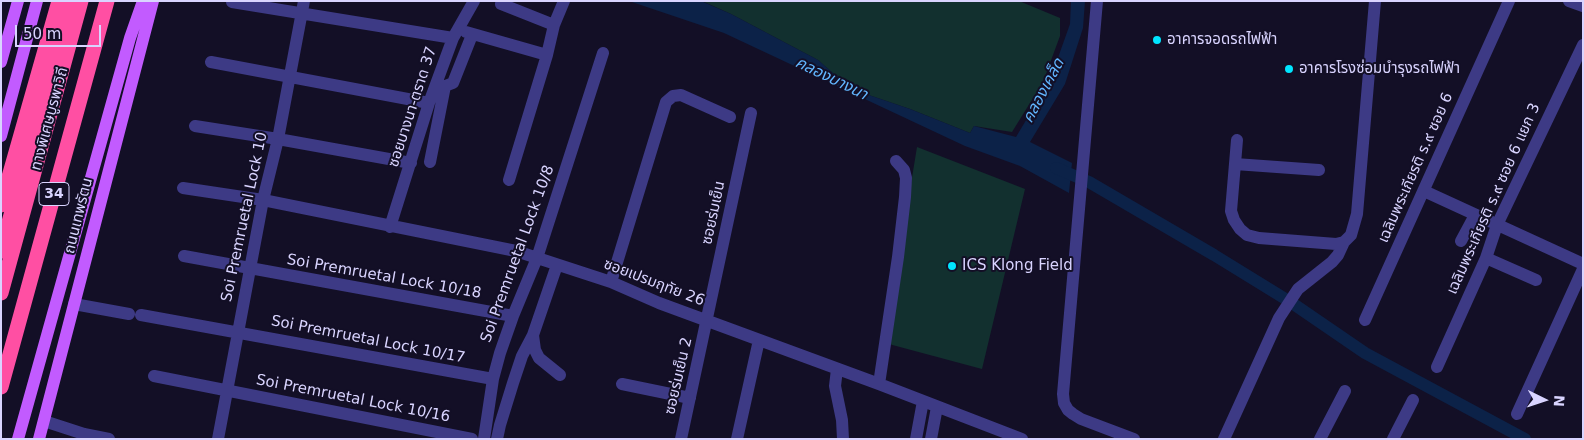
<!DOCTYPE html>
<html>
<head>
<meta charset="utf-8">
<style>
	body { margin:0 }
	#map { position:relative; width:1584px; height:440px; overflow:hidden; background:#130f26; font-family:"DejaVu Sans",sans-serif }
	canvas { display:block }
	.frame { position:absolute; inset:0; border:2px solid #d9d4ff; pointer-events:none }
	.north { position:absolute; left:1519px; top:375px; width:50px; height:50px; -webkit-text-stroke:4px #130f26; paint-order:stroke; rotate:94deg; font-size:14px; font-weight:700; line-height:20px; text-align:center; color:#d9d4ff }
	.north::after { content:''; display:block; margin:auto; width:18px; height:22px; background:#d9d4ff; clip-path:polygon(50% 0,100% 100%,50% 72%,0 100%) }
	.scale { position:absolute; left:15px; top:25px; width:86px; height:22px; box-sizing:border-box; border:2px solid #d9d4ff; border-top:0; padding-left:6px; font-size:15px; line-height:18px; white-space:nowrap; color:#d9d4ff; -webkit-text-stroke:4px #130f26; paint-order:stroke }
</style>
</head>
<body>
<div id="map">
<canvas width="1584" height="440"></canvas>
<div class="frame"></div>
<div class="north">N</div>
<div class="scale">50 m</div>
</div>
<script>
const c = document.querySelector('canvas').getContext('2d');
c.lineJoin = 'round';
function fillPath(path, color) {
  c.fillStyle = color;
  c.fill(path, 'evenodd');
}
function shape(rows) {
  const path = new Path2D();
  for (const r of rows) {
    path.moveTo(r[0], r[1]);
    for (let i = 2; i < r.length; i += 2) path.lineTo(r[i], r[i + 1]);
  }
  return path;
}
function strokePath(path, color, width, dash) {
  c.strokeStyle = color;
  c.lineWidth = width;
  c.lineCap = dash ? 'butt' : 'round';
  c.setLineDash(dash || []);
  c.stroke(path);
}
function label(font, color, halo, rows, align = 'center') {
  c.font = font + ' "DejaVu Sans","Noto Sans Thai",sans-serif';
  c.lineWidth = 4;
  c.setLineDash([]);
  c.textBaseline = 'middle';
  c.strokeStyle = halo;
  c.fillStyle = color;
  for (const [text, x, y, turn = 0] of rows) {
    c.save();
    c.translate(x, y);
    c.rotate((+turn || 0) * Math.PI / 180);
    c.textAlign = isNaN(turn) ? turn : align;
    if (halo) c.strokeText(text, 0, 0);
    c.fillText(text, 0, 0);
    c.restore();
  }
}
const green = shape([
	[702,1,1019,1,1060,18,1060,36,1043,82,1012,132,974,126,970,133,910,109,851,89,818,60,731,14],
	[917,147,1025,189,982,369,885,343]
]);
const water = shape([
	[629,1,701,1,731,14,818,60,851,89,910,109,970,133,974,126,1016,137,1050,80,1070,24,1071,1,1085,1,1083,28,1065,84,1030,142,1072,163,1069,193,1020,166,965,146,724,33]
]);
const canal = shape([
	[1056,168,1089,182,1214,255,1292,303,1365,353,1525,439]
]);
const minor = shape([
	[1097,1,1063,394,1064,403,1068,410,1073,414,1081,419,1134,439],
	[1569,1,1583,6],
	[232,2,453,38],
	[501,4,554,25],
	[466,32,547,55],
	[211,62,429,103],
	[195,126,278,139,411,163],
	[1237,140,1231,211,1234,220,1240,229,1247,235,1259,238,1336,244,1344,242,1351,235,1357,214,1375,1],
	[430,162,445,86,453,83,472,35],
	[1235,164,1319,170],
	[509,180,547,55,554,25,564,1],
	[183,188,263,200,516,251,611,282,659,303,879,384,1022,439],
	[1424,191,1583,264],
	[390,227,429,103,453,38,474,1],
	[1461,241,1475,215],
	[184,256,513,316],
	[1486,258,1536,280],
	[557,265,533,335,535,350,539,358,560,375],
	[611,282,666,102,673,96,681,95,730,117],
	[74,304,129,314],
	[141,315,493,379],
	[1365,320,1509,1],
	[1437,367,1486,258,1497,225,1583,45],
	[837,369,835,386,842,420,843,439],
	[154,376,472,439],
	[622,384,690,398],
	[879,384,898,257,905,197,906,178,904,170,896,161],
	[1517,414,1583,269],
	[44,421,84,434,109,439],
	[218,439,263,200,278,139,304,1],
	[484,439,493,379,500,353,513,316,537,258,603,53],
	[497,439,500,425,513,383,522,356,533,335],
	[681,439,751,113],
	[737,439,759,340],
	[916,439,923,401],
	[931,439,937,407],
	[1224,439,1279,318,1298,289,1332,262,1338,255,1344,242],
	[1320,439,1345,391],
	[1393,439,1413,400]
]);
const major = shape([
	[1,62,18,1],
	[1,136,37,1],
	[18,439,130,38,143,1],
	[39,439,153,1]
]);
const highway = shape([
	[1,205,59,1],
	[1,251,70,1],
	[1,293,81,1],
	[1,387,107,1]
]);
const markers = [
	[1157,40,5,"#00e5ff"],
	[1289,69,5,"#00e5ff"],
	[952,266,5,"#00e5ff"]
];
const shields = [
	[54,194,30]
];
const shieldNames = [
	["34",54,194]
];
const poiNames = [
	["อาคารจอดรถไฟฟ้า",1167,40],
	["อาคารโรงซ่อมบำรุงรถไฟฟ้า",1299,69],
	["ICS Klong Field",962,266]
];
const streetNames = [
	["ซอยบางนา-ตราด 37",413,107,-72],
	["ทางพิเศษบูรพาวิถี",50,119,-75],
	["เฉลิมพระเกียรติ ร.๙ ซอย 6",1416,168,-66],
	["เฉลิมพระเกียรติ ร.๙ ซอย 6 แยก 3",1494,199,-66],
	["ซอยร่มเย็น",714,213,-78],
	["ถนนเทพรัตน",79,216,-76],
	["Soi Premruetal Lock 10",245,217,-78],
	["Soi Premruetal Lock 10/8",518,254,-70],
	["Soi Premruetal Lock 10/18",384,277,10],
	["ซอยเปรมฤทัย 26",654,283,21],
	["Soi Premruetal Lock 10/17",368,340,11],
	["ซอยร่มเย็น 2",679,376,-77],
	["Soi Premruetal Lock 10/16",353,399,11]
];
const waterNames = [
	["คลองบางนา",831,79,26],
	["คลองเคล็ด",1044,91,-62]
];
fillPath(green, '#12302f');
fillPath(water, '#0c2248');
strokePath(canal, '#0c2248', 12);
strokePath(minor, '#3d3a85', 12);
strokePath(major, '#c25bff', 12);
strokePath(highway, '#ff4fa3', 15);
for (const [x, y, r, color] of markers) {
  const dot = new Path2D();
  dot.arc(x, y, r, 0, 2 * Math.PI);
  c.fillStyle = color;
  c.fill(dot);
  strokePath(dot, '#130f26', 2);
}
for (const [x, y, w] of shields) {
  const box = new Path2D();
  box.roundRect(x - w / 2, y - 11.5, w, 23, 4);
  c.fillStyle = '#130f26';
  c.fill(box);
  strokePath(box, '#d9d4ff', 1);
}
label('bold 14px', '#d9d4ff', null, shieldNames);
label('15px', '#d9d4ff', '#130f26', poiNames, 'left');
label('15px', '#d9d4ff', '#130f26', streetNames);
label('italic 16px', '#62b6ff', '#130f26', waterNames);
</script>
</body>
</html>
